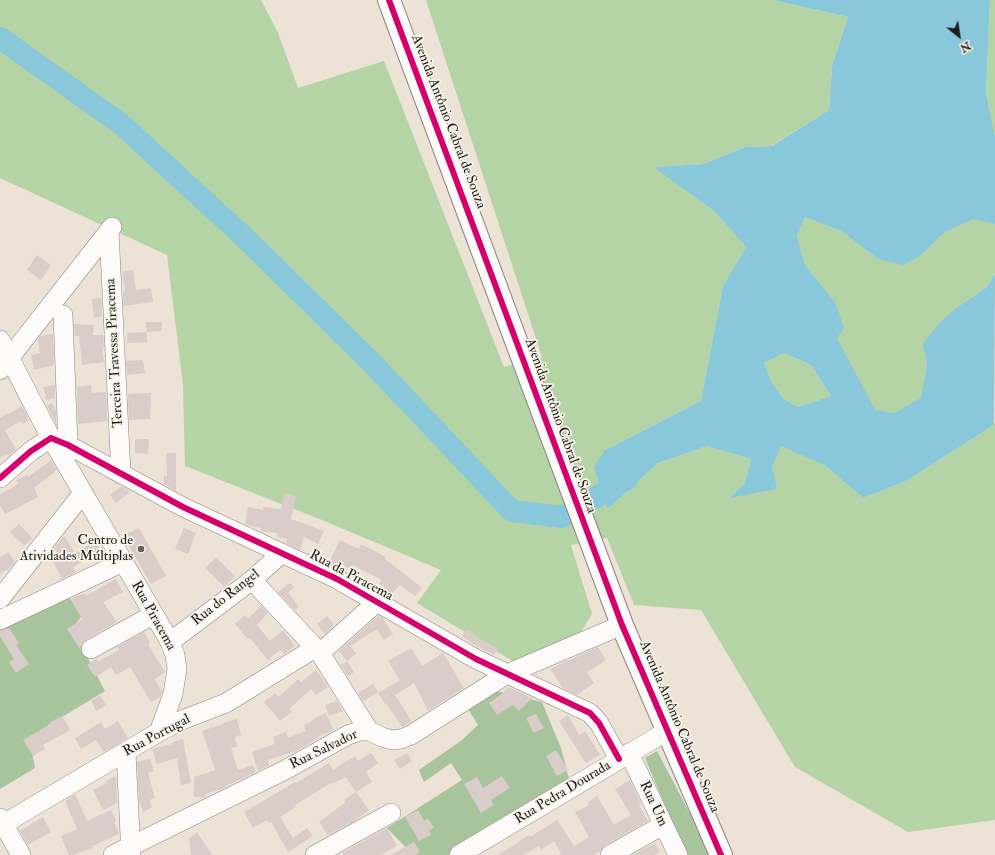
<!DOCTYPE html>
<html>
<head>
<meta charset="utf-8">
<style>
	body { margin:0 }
	#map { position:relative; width:995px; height:855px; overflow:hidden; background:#ece2d5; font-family:"IM FELL Double Pica",serif }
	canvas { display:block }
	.north { position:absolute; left:939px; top:16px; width:40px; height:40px; -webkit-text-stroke:3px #f7f3e8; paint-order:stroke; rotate:150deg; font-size:11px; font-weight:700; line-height:16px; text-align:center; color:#1c1c1c }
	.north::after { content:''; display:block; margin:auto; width:14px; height:18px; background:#1c1c1c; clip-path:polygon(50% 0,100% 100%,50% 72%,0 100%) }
</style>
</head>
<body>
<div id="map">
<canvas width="995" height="855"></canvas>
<div class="north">N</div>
</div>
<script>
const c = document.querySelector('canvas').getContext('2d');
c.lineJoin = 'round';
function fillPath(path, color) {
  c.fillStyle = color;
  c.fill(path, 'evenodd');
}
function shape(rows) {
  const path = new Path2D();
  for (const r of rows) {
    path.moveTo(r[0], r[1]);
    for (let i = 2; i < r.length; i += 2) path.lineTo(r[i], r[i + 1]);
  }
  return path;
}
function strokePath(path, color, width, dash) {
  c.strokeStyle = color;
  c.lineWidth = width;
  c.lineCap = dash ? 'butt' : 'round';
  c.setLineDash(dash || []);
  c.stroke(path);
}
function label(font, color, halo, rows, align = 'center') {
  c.font = font + ' "IM FELL Double Pica",serif';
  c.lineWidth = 3.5;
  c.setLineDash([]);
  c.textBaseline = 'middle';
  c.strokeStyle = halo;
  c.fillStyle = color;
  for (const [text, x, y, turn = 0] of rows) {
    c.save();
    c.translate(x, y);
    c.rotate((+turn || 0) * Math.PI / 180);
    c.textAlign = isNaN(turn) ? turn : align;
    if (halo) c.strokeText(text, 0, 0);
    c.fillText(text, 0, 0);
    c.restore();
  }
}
const green = shape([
	[0,0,261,0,278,33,298,88,384,61,504,367,542,357,426,0,773,0,848,17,832,66,829,110,771,146,746,147,703,164,653,167,715,212,746,247,723,286,701,401,605,450,608,509,658,463,707,446,751,459,745,483,729,498,772,467,781,445,826,466,863,498,906,481,994,425,995,422,995,820,908,832,795,767,701,610,634,605,607,538,571,545,592,614,578,637,516,663,417,603,441,570,322,520,185,466,183,385,167,255,0,178],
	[990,0,995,0,995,136,986,93],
	[805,217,841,231,878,259,921,255,945,232,973,218,995,224,995,274,987,287,956,308,924,344,927,364,922,398,894,413,874,410,837,338,835,302,805,265,797,236],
	[784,353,811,365,831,396,798,407,784,399,772,383,764,363]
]);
const forest = shape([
	[70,598,81,617,72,628,105,691,29,737,35,768,0,789,0,627],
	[496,691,542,702,561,748,570,783,449,855,413,855,387,828,462,780,451,763,424,782,419,770,462,740,478,725,467,707],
	[657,751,712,855,686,855,645,758]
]);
const water = shape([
	[773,0,990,0,986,93,995,136,995,224,973,219,945,232,921,255,903,265,878,259,841,231,805,217,797,236,805,265,835,302,844,328,837,338,875,410,894,413,921,398,927,364,923,344,941,321,956,308,987,287,995,274,994,425,906,481,863,498,826,466,781,446,772,467,777,489,729,498,745,483,751,459,707,446,658,463,608,509,594,467,605,450,701,401,723,286,746,247,715,212,653,167,703,164,746,147,772,146,829,110,832,66,848,17],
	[784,353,811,365,831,396,798,407,784,399,772,383,764,363]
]);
const river = shape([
	[0,38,121,124,244,237,370,361,512,511,562,517,627,479]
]);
const building = shape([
	[37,255,51,265,41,280,27,270],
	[133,270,136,290,151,288,153,302,124,306,123,295,124,291,125,291,122,272],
	[101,298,102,316,94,318,92,299],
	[146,322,162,322,162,331,147,332],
	[74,324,94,325,93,335,103,335,104,348,102,347,104,362,82,365,79,336,75,336],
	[147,332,147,342,127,343,127,333],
	[53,334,54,365,34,370,31,355,40,353,38,340,40,336],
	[143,360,145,373,127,375,126,361],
	[55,385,55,398,46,400,43,387],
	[91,385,92,393,106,392,107,421,78,424,77,387],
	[151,393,150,419,129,420,128,394],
	[52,403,56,411,56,424,47,406],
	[22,406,29,420,22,424,21,421,5,430,16,450,8,456,7,454,0,458,0,418,8,413,9,414],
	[135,439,149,439,148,454,135,453],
	[166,453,176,453,176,491,164,484,164,476,167,476],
	[51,460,57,470,34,488,38,497,5,514,0,505,0,494,18,484,16,480,27,475,28,477],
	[122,486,130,492,116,503,110,495],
	[284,493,296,496,291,519,324,531,318,544,304,537,300,550,286,543,287,539,277,537,277,533,261,531,261,528,251,526,245,524,248,507,263,510,263,507,281,509],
	[19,524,32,538,24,546,10,532],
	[139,528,166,576,151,584,123,536],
	[184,528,196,533,188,554,175,549],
	[64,536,75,553,96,541,101,551,73,567,76,572,62,579,52,560,59,556,54,548],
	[340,540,359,549,361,544,386,557,385,559,422,588,415,596,400,585,392,594,379,583,382,580,353,565,350,569,342,564,340,568,329,563],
	[8,552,15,562,11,567,0,574,0,558],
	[216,557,235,576,224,587,205,568],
	[116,579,123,592,103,602,117,622,86,639,81,644,80,649,67,629,82,619,71,599,84,593,86,596],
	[290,583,294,587,288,593,299,607,295,610,278,592],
	[261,606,268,613,257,625,270,641,283,630,295,646,284,654,280,650,268,660,250,638,248,639,235,624,245,615,248,619],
	[327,616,334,625,325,634,317,624],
	[378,616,382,617,393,634,384,640,377,629,350,646,356,654,347,661,339,651],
	[9,628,19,643,16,645,29,664,16,673,9,662,14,659,0,636,0,631],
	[467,629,486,643,487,642,498,649,494,655,473,644,462,636],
	[144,632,150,643,148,644,165,672,155,679,162,692,160,697,151,702,130,667,116,675,111,667,95,677,87,665,96,659,98,662,119,650,117,647],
	[598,647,606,660,587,672,594,683,577,695,563,688,550,669],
	[411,648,422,666,443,653,464,688,428,711,414,683,395,695,412,722,402,727,386,703,385,704,378,693,400,680,388,661],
	[347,661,354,672,348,676,341,665],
	[316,670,328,687,316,695,311,689,289,709,292,712,280,721,264,702,275,693,279,697,298,679,301,682],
	[373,684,378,692,363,701,358,693],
	[509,687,532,698,519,711,513,705,497,715,489,703,499,696],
	[100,695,106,705,96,711,91,701],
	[337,701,343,711,329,716,325,705],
	[326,713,333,730,319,736,319,738,296,751,268,760,269,765,258,771,252,752,275,744,273,737,286,732,288,738,306,731,304,725,314,720,313,719],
	[536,714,544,728,534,733,526,718],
	[568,715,579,735,585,731,600,755,586,763,559,721],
	[62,716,70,730,43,745,45,749,33,756,23,740,51,724,50,722],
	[237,719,241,735,235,737,237,747,231,748,238,770,253,765,256,772,226,786,226,787,222,789,205,794,206,797,194,797,194,777,215,770,202,731,223,724,223,723],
	[118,721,128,738,104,752,96,740,81,749,75,738,101,722,105,729],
	[183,739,191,783,181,785,177,758,157,764,152,749,172,744,172,742],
	[556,750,568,770,557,776,546,756],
	[371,753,378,763,366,772,372,782,356,792,346,777,331,784,331,783,295,805,296,807,280,817,293,838,307,828,313,836,288,852,271,822,269,823,267,820,253,828,244,812,295,782,296,783,329,763,333,770,355,756,358,761],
	[407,753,412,761,400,769,394,760],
	[150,759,154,771,148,773,155,798,149,800,152,807,143,812,139,800,137,762],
	[115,776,116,779,117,803,103,810,93,790,107,783,106,781],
	[502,776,510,788,491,800,494,805,481,813,464,784,477,777,483,788],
	[630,780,641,804,639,805,648,821,605,845,600,851,593,855,559,855,561,853,554,841,541,850,539,846,523,855,498,855,518,843,518,842,529,835,530,837,557,820,574,846,589,837,575,812,589,805,588,802,597,796,614,825,631,815,615,789],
	[356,792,369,810,353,822,328,835,319,822,346,802,344,800],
	[75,794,87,821,111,810,116,821,114,822,119,834,92,846,93,848,73,855,69,855,61,836,77,829,65,801],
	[418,810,424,821,428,818,434,828,429,830,431,835,419,841,405,817],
	[43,817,51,832,28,845,20,831],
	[387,828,397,846,381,855,343,855,342,853],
	[197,832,212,855,191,855,189,838],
	[414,842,420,852,415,855,391,855],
	[655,843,660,852,654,855,632,855]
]);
const minor = shape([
	[109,231,121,474],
	[63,315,68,445],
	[0,340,51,438,170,642,175,655,177,669,173,694,159,732],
	[0,370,112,227],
	[0,478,31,451,51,438,68,445,183,507,337,579,476,659,590,713,599,723,619,759],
	[252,580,320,653,369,731],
	[0,599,83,493],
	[0,620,123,562],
	[170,642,252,580,282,553],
	[91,649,153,615],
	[320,653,377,602],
	[126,753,131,855],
	[629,753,678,855],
	[0,818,21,855],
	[0,826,159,732,182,720,226,703,315,648],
	[113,855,285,770,348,735,360,731,369,731,382,737,392,740,401,739,411,735,507,674,622,625],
	[315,855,391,813],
	[459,855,667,731],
	[610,855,663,825]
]);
const major = shape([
	[389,0,622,625,721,855]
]);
const cycleway = shape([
	[389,0,622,625,721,855],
	[0,478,31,451,51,438,68,445,183,507,337,579,476,659,590,713,599,723,619,759]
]);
const markers = [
	[141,549,4,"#65615d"]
];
const streetNames = [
	["Avenida Antônio Cabral de Souza",448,122,69],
	["Terceira Travessa Piracema",115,353,-93],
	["Avenida Antônio Cabral de Souza",560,426,70],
	["Rua da Piracema",351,576,28],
	["Rua do Rangel",226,598,-38],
	["Rua Piracema",153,616,61],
	["Avenida Antônio Cabral de Souza",679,727,67],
	["Rua Portugal",157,736,-28],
	["Rua Salvador",324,750,-26],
	["Rua Pedra Dourada",563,793,-31],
	["Rua Um",653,804,65]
];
const poiNames = [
	["Centro de",133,541],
	["Atividades Múltiplas",133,557]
];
fillPath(green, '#b5d4a6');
fillPath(forest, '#a7c49c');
fillPath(water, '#89c7da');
strokePath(river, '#89c7da', 22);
fillPath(building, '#daccc9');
strokePath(minor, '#8b867f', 20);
strokePath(major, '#8b867f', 24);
strokePath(minor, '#fcfbf9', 19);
strokePath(major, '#fcfbf9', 22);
strokePath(cycleway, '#d6006c', 6);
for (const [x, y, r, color] of markers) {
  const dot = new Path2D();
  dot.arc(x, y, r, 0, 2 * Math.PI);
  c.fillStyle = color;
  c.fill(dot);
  strokePath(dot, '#f7f3e8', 1.5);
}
label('14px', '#1c1c1c', '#f7f3e8', streetNames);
label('14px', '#1c1c1c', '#f7f3e8', poiNames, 'right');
</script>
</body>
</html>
